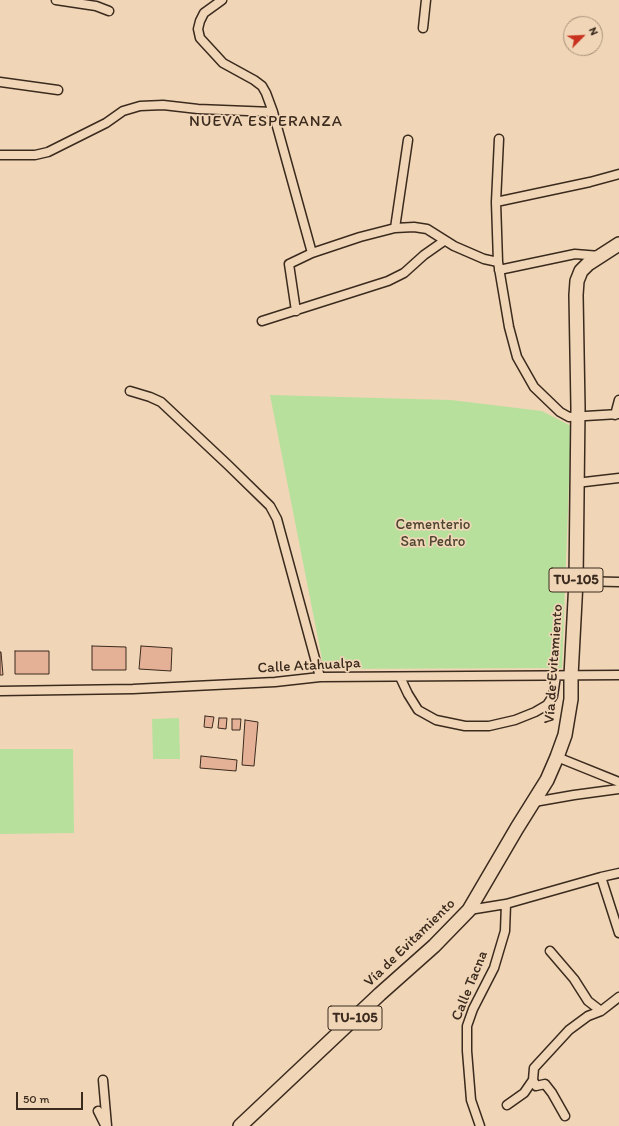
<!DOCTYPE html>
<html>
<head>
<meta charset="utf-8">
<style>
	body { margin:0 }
	#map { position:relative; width:619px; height:1126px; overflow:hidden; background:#f0d6b7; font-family:Itim,sans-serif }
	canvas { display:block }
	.north { position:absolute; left:563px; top:16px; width:40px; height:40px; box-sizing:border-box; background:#f0d6b7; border:1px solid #a8917a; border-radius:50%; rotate:66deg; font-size:11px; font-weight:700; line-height:16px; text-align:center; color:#3b2a1e }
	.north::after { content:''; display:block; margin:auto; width:14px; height:18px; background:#c8321e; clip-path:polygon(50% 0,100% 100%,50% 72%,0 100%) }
	.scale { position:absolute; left:16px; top:1092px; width:67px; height:18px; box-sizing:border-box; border:2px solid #3b2a1e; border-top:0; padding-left:5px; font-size:12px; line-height:14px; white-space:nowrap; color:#3b2a1e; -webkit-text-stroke:3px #f0d6b7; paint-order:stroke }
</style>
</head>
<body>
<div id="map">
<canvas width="619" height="1126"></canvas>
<div class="north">N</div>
<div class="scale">50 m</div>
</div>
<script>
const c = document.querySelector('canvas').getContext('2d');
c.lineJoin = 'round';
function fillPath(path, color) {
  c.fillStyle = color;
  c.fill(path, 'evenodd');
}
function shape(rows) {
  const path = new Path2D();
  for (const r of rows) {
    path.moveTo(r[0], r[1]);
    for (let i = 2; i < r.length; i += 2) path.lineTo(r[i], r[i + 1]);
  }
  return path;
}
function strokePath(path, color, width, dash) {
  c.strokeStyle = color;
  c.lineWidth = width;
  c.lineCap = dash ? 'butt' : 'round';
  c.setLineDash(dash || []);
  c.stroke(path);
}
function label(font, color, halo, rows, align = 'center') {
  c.font = font + ' Itim,sans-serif';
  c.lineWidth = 3.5;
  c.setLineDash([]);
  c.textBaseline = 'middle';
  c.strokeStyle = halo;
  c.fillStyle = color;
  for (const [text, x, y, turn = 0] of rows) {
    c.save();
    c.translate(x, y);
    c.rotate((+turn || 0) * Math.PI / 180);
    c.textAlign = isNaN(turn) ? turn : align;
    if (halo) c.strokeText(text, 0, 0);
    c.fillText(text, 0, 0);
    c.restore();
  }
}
const green = shape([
	[270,395,451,400,542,411,571,426,562,668,324,669],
	[179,718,180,759,153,759,152,719],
	[0,749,73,749,74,833,0,834]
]);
const building = shape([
	[92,646,126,647,126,670,92,670,92,646],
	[141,646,172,648,171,671,139,669,141,646],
	[15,651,49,651,49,674,15,674,15,651],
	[0,652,1,652,3,675,0,675,0,652],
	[205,716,214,717,212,728,204,727,205,716],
	[219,718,227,718,226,729,218,728,219,718],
	[232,719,241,719,240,730,232,730,232,719],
	[245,720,258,722,254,766,242,765,245,720],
	[201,756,237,760,236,771,200,768,201,756]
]);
const street = shape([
	[56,0,96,6,109,11],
	[222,0,204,13,200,21,198,29,200,38,223,63,254,80,262,86,266,93,273,112,312,253],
	[423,28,426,0],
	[0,82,58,90],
	[499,139,496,202,498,262,509,327,517,357,534,387,560,412,569,417,619,414],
	[0,155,35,155,48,152,106,123,123,111,140,106,163,105,198,109,273,112],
	[496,202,590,182,619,174],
	[395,228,408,140],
	[499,270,575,254,600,256],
	[296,311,289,264,312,253,360,237,395,228,414,227,427,229,454,246,484,259,498,262],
	[262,321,388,281,404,273,424,255,444,241],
	[130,391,150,397,161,402,228,465,270,506,277,519,320,677],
	[615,415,619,400],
	[576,483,619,478],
	[576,581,619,582],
	[400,677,408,694,418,710,436,720,465,726,489,726,515,720,535,712,547,705,553,696,556,676],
	[0,691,133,689,275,682,320,677,619,675],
	[557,757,619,782],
	[534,802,574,795,619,789],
	[601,877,619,933],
	[469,910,506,904,601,877,619,873],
	[550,951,574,979,588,1001,601,1011],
	[103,1080,107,1126],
	[533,1080,536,1086,545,1084,552,1093,565,1116],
	[507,1105,524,1093,533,1080,534,1068,569,1030,588,1016,601,1011,619,997],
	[98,1111,105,1125],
	[480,1126,471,1100,467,1051,467,1026,473,1009,494,968,505,931,506,904]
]);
const primary = shape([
	[240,1126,380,994,434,946,469,910,517,828,547,780,557,757,565,735,571,699,571,676,576,581,578,408,576,295,577,281,581,271,588,264,619,244]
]);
const shields = [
	[576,580,54],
	[355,1018,54]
];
const shieldNames = [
	["TU-105",576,580],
	["TU-105",355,1018]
];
const parkNames = [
	["Cementerio",433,525],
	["San Pedro",433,542]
];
const streetNames = [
	["Vía de Evitamiento",554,664,-86],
	["Calle Atahualpa",309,666,-3],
	["Vía de Evitamiento",410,943,-44],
	["Calle Tacna",470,986,-68]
];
const neighbourhoodNames = [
	["NUEVA ESPERANZA",266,122]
];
fillPath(green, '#b7e09d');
fillPath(building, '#e4b196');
strokePath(building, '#3b2a1e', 1);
strokePath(street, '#3b2a1e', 11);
strokePath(primary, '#3b2a1e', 16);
strokePath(street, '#f0d6b7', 8);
strokePath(primary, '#f0d6b7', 13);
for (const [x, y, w] of shields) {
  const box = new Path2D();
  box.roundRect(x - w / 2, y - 12, w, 24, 3);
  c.fillStyle = '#f0d6b7';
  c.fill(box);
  strokePath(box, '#3b2a1e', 1);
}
label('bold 14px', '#3b2a1e', null, shieldNames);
label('15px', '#4e4531', '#f0d6b7', parkNames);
label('15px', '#3b2a1e', '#f0d6b7', streetNames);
c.letterSpacing = '1px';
label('16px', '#3b2a1e', '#f0d6b7', neighbourhoodNames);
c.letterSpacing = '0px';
</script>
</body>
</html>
